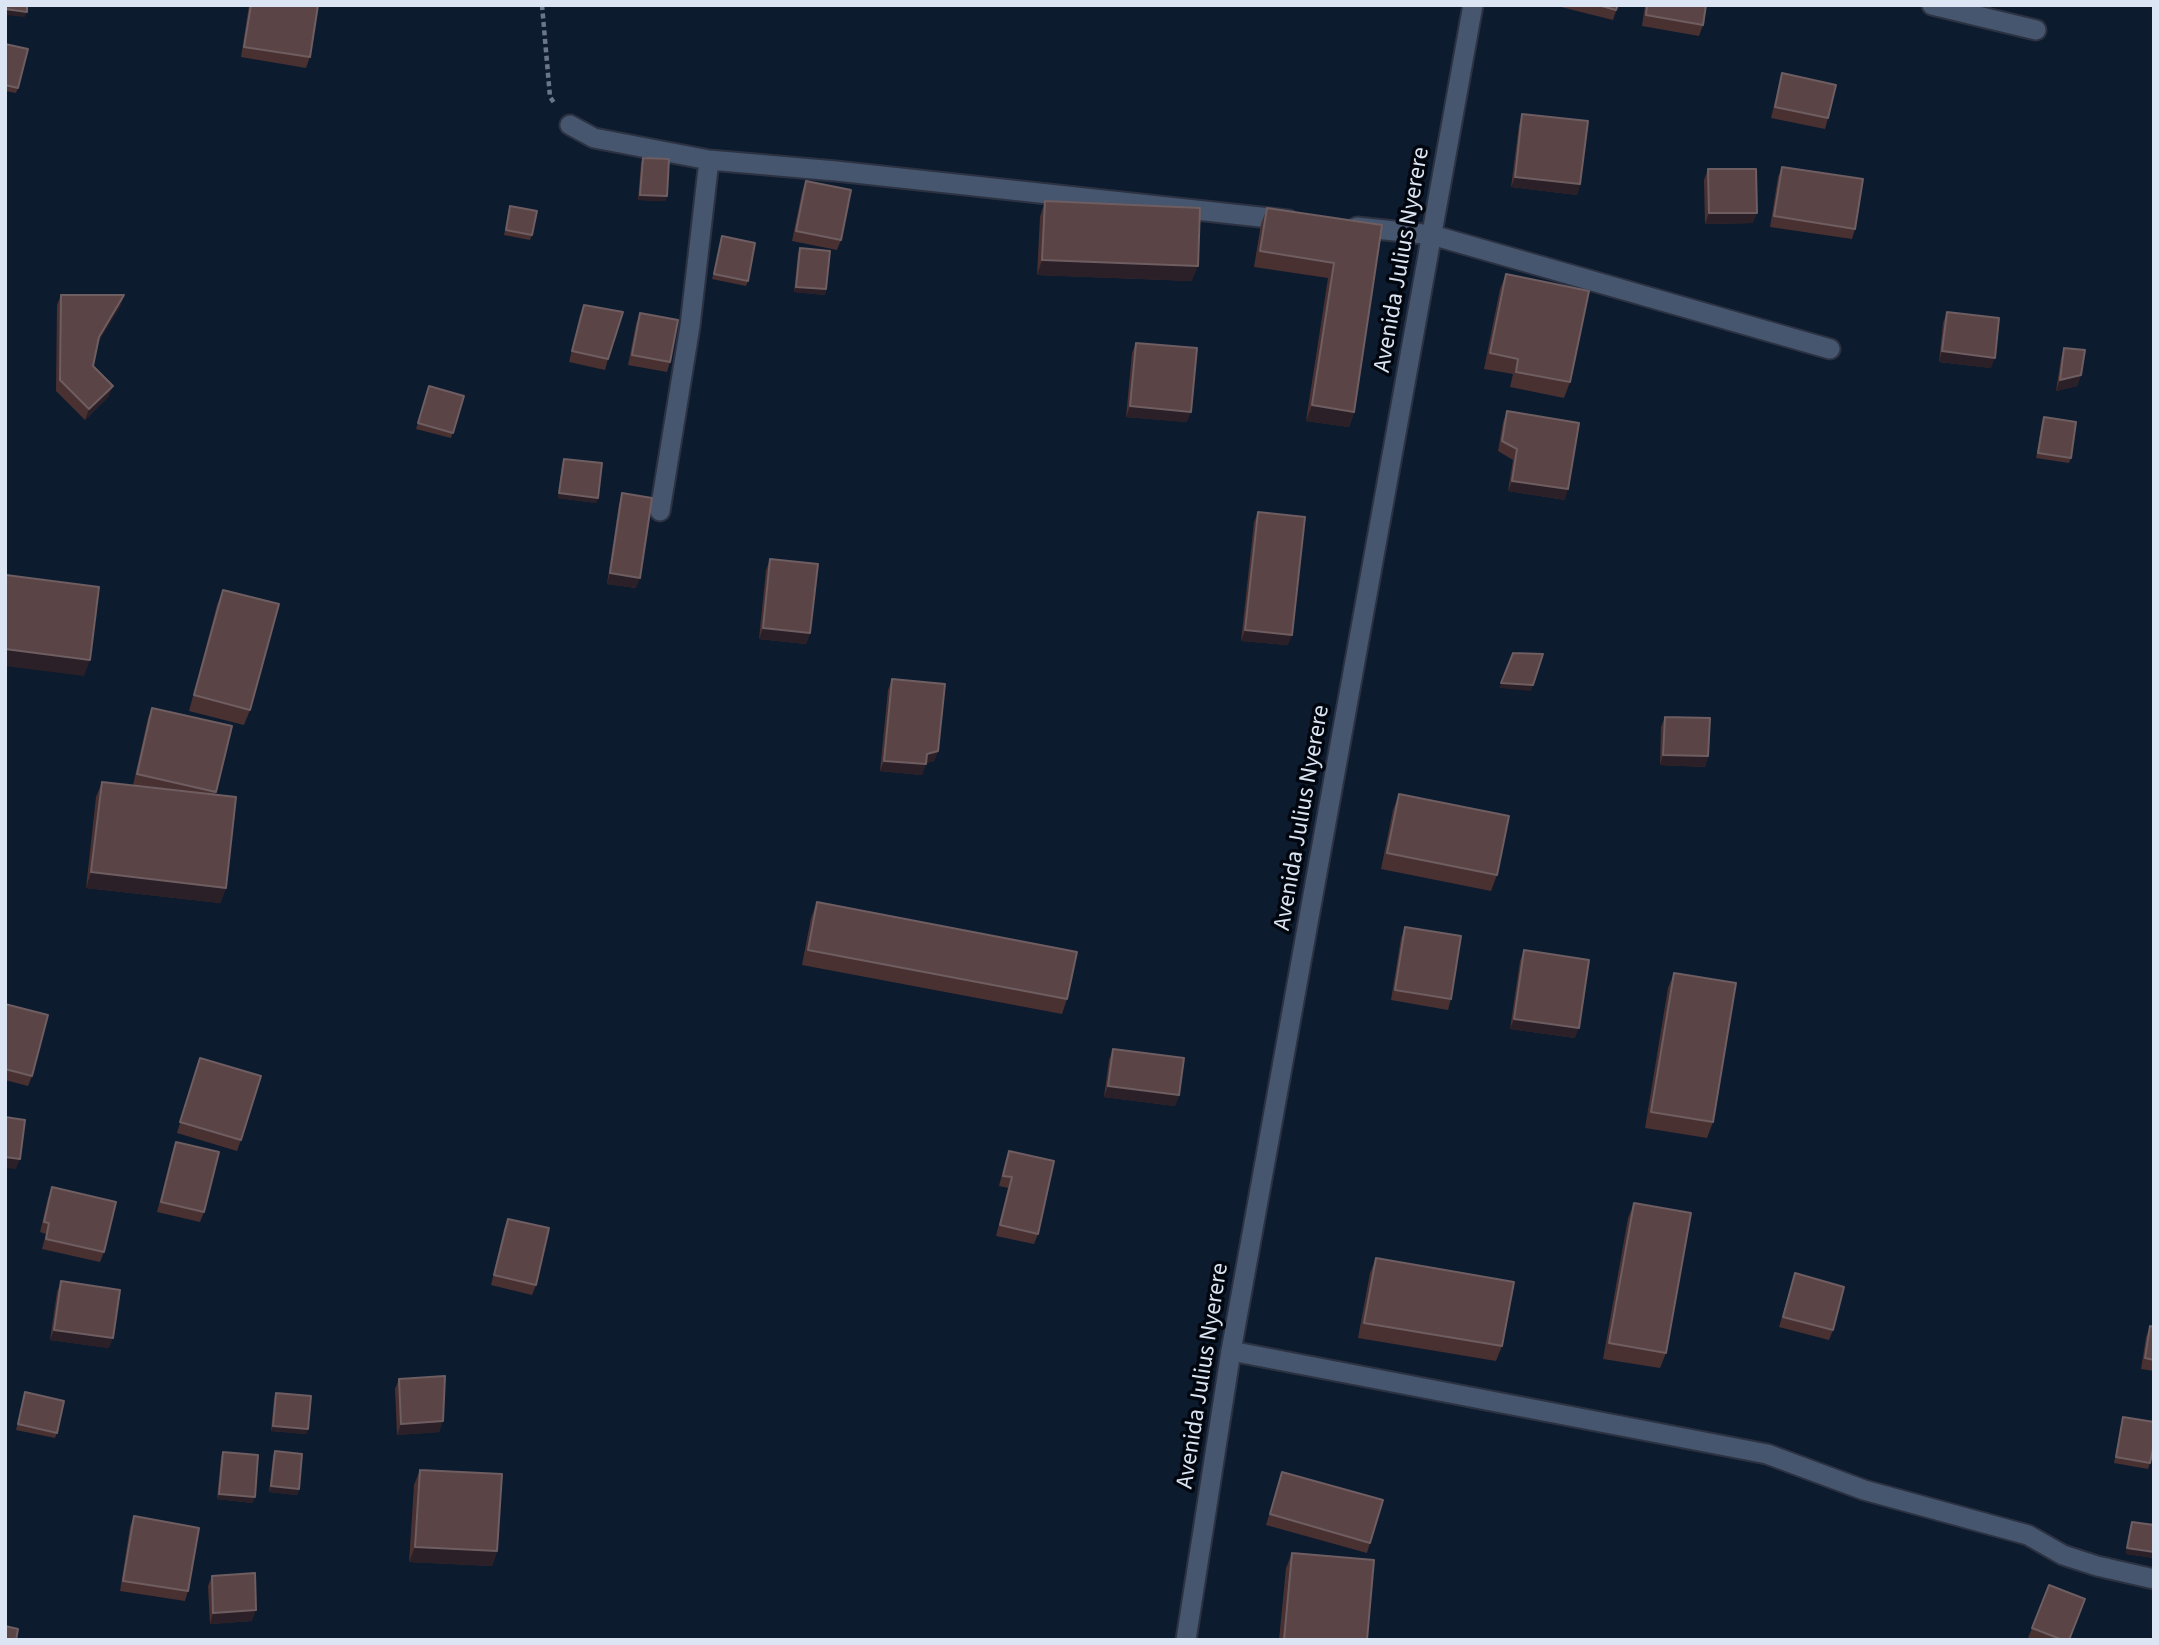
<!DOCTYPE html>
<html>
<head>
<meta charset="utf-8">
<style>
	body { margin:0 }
	#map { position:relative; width:2159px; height:1645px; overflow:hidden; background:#0d1b2f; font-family:"Source Sans 3",sans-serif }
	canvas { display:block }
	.frame { position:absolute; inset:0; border:7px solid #dbe5f3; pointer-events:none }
</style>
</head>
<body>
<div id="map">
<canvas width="2159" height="1645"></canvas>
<div class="frame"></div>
</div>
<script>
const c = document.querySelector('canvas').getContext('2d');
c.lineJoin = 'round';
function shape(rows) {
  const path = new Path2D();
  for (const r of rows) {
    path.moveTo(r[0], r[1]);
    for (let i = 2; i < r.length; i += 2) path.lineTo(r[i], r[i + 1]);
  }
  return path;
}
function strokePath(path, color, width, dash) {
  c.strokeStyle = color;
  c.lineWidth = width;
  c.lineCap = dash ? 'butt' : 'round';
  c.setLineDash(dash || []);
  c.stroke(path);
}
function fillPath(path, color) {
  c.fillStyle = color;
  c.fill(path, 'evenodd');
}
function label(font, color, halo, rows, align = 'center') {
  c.font = font + ' "Source Sans 3",sans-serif';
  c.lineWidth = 7;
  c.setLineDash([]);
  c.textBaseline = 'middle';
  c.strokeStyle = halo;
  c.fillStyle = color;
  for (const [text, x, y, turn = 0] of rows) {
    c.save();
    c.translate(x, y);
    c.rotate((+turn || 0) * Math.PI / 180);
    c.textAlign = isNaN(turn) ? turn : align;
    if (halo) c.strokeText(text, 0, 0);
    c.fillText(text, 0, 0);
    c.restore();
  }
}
const path = shape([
	[542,5,550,97,555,104]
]);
const minor = shape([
	[1932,5,2036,30],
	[570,125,594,138,709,160,836,171,1288,220],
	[1357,227,1432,235,1830,349],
	[660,511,690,326,709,160],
	[1231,1351,1767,1454,1864,1490,2028,1535,2063,1555,2097,1566,2154,1579]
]);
const tertiary = shape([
	[1186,1640,1231,1351,1473,5]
]);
const wall = shape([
	[249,5,318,5,310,57,306,68,241,57],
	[1553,5,1618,5,1613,20],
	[1645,5,1706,5,1703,25,1699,36,1642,26],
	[5,44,18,88,16,93,5,91],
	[1782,73,1828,118,1825,129,1771,118,1779,84],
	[1522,114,1580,184,1577,195,1511,187,1519,125],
	[643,158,667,196,665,201,638,200,641,163],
	[1782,167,1855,229,1852,239,1770,227,1778,177],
	[1708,169,1753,223,1705,224,1704,180],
	[806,181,841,240,837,250,792,241,802,192],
	[1045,201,1192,281,1037,275,1040,217],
	[510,206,532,235,530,240,504,235],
	[1267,208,1382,225,1354,412,1349,427,1306,421,1328,278,1254,267,1261,224],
	[722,236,748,281,746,286,712,279],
	[800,248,826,289,825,295,794,292,798,253],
	[1506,274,1570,382,1564,398,1510,387,1513,374,1484,369,1500,289],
	[61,295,121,305,97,343,93,366,109,396,85,420,56,391,57,305],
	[584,305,608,359,605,370,569,362,580,315],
	[1947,312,1991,368,1939,362,1943,323],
	[640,313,670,362,667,372,628,365,636,324],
	[1136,343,1187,422,1126,417,1132,353],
	[2064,348,2081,375,2077,386,2056,391,2061,358],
	[429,386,464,396,451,438,416,429],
	[1507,411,1565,500,1508,491,1513,460,1498,451,1503,422],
	[2044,417,2071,458,2069,463,2036,458,2042,422],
	[564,459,598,498,596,503,558,498,562,465],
	[622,493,636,588,607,584,619,504],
	[1258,512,1288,645,1241,641,1254,522],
	[770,559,810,633,806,644,759,639,766,570],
	[223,590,250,710,244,725,189,711,217,605],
	[892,679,938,751,934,761,926,763,922,775,880,771,888,690],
	[152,708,232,726,215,795,226,888,220,903,86,888,96,797,102,782,139,786,133,785,148,718],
	[1665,717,1708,756,1705,767,1660,765,1661,727],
	[1399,794,1497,875,1491,891,1381,869,1393,810],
	[817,902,1067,999,1062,1014,802,965,811,918],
	[1405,927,1451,999,1448,1010,1391,1000,1401,938],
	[1524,950,1575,1038,1510,1029,1520,961],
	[1674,973,1713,1122,1707,1138,1645,1128,1668,988],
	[5,1004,32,1076,28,1086,5,1080],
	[1113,1049,1179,1095,1175,1106,1104,1097,1109,1060],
	[200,1058,241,1140,237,1151,177,1133],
	[176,1142,204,1212,200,1222,157,1212,172,1153],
	[1009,1151,1038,1234,1034,1244,996,1236,1008,1188,999,1186,1005,1162],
	[52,1187,104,1252,100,1262,42,1249,46,1234,40,1232,48,1198],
	[1634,1203,1666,1353,1660,1368,1603,1359,1628,1218],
	[508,1219,536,1285,532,1295,491,1285,504,1229],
	[1376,1258,1502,1346,1496,1361,1358,1338,1370,1273],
	[1795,1273,1833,1330,1829,1340,1779,1327],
	[61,1281,109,1348,50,1340,57,1292],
	[2150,1326,2154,1327,2154,1371,2141,1369,2146,1337],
	[399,1379,443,1421,439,1432,397,1435,395,1389],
	[25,1392,57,1433,55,1438,16,1430],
	[276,1393,308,1429,306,1434,271,1431,274,1399],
	[2123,1417,2150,1463,2148,1469,2114,1463],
	[275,1451,299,1489,297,1495,269,1492,273,1456],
	[223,1452,253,1503,217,1499,221,1457],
	[420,1470,497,1551,492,1566,409,1562,414,1485],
	[1282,1472,1370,1543,1367,1553,1266,1525],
	[134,1516,188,1591,185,1601,120,1591,130,1527],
	[2132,1522,2154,1525,2154,1558,2126,1554,2130,1527],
	[1292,1553,1367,1640,1279,1640,1286,1568],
	[212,1576,252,1621,210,1624,208,1586],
	[2049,1585,2069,1640,2032,1640,2028,1638]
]);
const shadedWall = shape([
	[5,9,27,12,25,17,5,15],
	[1515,177,1580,184,1577,195,1511,187],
	[640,195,667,196,665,201,638,200],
	[1709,213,1757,213,1753,223,1705,224],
	[1042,260,1198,266,1192,281,1037,275],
	[796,287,826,289,825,295,794,292],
	[124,295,121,305,95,348,99,337],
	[1942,351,1995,358,1991,368,1939,362],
	[2081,375,2077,386,2056,391,2060,380],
	[113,386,109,396,85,420,89,409],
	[1312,405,1354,412,1349,427,1306,421],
	[1130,406,1191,412,1187,422,1126,417],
	[1512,481,1568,489,1565,500,1508,491],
	[559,493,598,498,596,503,558,498],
	[610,573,640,578,636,588,607,584],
	[763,628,810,633,806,644,759,639],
	[1245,630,1292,635,1288,645,1241,641],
	[5,649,90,660,84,676,5,666],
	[1501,683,1533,685,1531,691,1499,688],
	[938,751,934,761,924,764,926,764,922,775,880,771,884,761],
	[1663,755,1708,756,1705,767,1660,765],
	[91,872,226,888,220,903,86,888],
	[1514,1019,1579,1028,1575,1038,1510,1029],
	[1108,1086,1179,1095,1175,1106,1104,1097],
	[5,1157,20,1159,16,1169,5,1168],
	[54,1330,113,1338,109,1348,50,1340],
	[443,1421,439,1432,397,1435,401,1424],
	[273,1426,308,1429,306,1434,271,1431],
	[271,1486,299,1489,297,1495,269,1492],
	[219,1494,255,1497,253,1503,217,1499],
	[415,1547,497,1551,492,1566,409,1562],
	[2127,1548,2154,1552,2154,1558,2126,1554],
	[256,1610,252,1621,210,1624,213,1613]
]);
const building = shape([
	[5,5,27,5,27,12,5,9,5,5],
	[251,5,318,5,310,57,244,47,251,5],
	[1598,5,1618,5,1616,10,1598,5],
	[1647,5,1706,5,1703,25,1646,15,1647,5],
	[5,44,28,49,18,88,5,85,5,44],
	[1782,73,1836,85,1828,118,1775,107,1782,73],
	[1522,114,1588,121,1580,184,1515,177,1522,114],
	[643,158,669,159,667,196,640,195,643,158],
	[1782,167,1863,179,1855,229,1774,216,1782,167],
	[1708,169,1756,169,1757,213,1709,213,1708,169],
	[806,181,851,190,841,240,796,231,806,181],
	[1045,201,1200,208,1198,266,1042,260,1045,201],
	[510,206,537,211,532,235,506,230,510,206],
	[1267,208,1382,225,1354,412,1312,405,1334,263,1260,251,1267,208],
	[722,236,755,243,748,281,714,274,722,236],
	[800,248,830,251,826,289,796,287,800,248],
	[1506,274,1589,291,1570,382,1516,372,1518,359,1490,353,1506,274],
	[61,295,124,295,99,337,93,366,113,386,89,409,60,380,61,295],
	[584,305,623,312,608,359,572,351,584,305],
	[1947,312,1999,318,1995,358,1942,351,1947,312],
	[640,313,678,320,670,362,632,355,640,313],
	[1136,343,1197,348,1191,412,1130,406,1136,343],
	[2064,348,2085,350,2081,375,2060,380,2064,348],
	[429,386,464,396,453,433,418,423,429,386],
	[1507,411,1579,423,1568,489,1512,481,1517,449,1502,441,1507,411],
	[2044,417,2076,422,2071,458,2038,453,2044,417],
	[564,459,602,463,598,498,559,493,564,459],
	[622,493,652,498,640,578,610,573,622,493],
	[1258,512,1305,517,1292,635,1245,630,1258,512],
	[770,559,818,564,810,633,763,628,770,559],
	[6,575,99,587,90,660,5,649,5,584,6,575],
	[223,590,279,604,250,710,194,695,223,590],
	[1513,653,1543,654,1533,685,1501,683,1513,653],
	[892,679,945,684,938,751,927,754,926,764,884,761,892,679],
	[152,708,232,726,216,792,137,774,152,708],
	[1665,717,1710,718,1708,756,1663,755,1665,717],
	[102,782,236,797,226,888,91,872,102,782],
	[1399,794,1509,816,1497,875,1387,853,1399,794],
	[817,902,1077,952,1067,999,808,950,817,902],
	[1405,927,1461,936,1451,999,1395,990,1405,927],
	[1524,950,1589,960,1579,1028,1514,1019,1524,950],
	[1674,973,1736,983,1713,1122,1651,1112,1674,973],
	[5,1004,48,1015,32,1076,5,1069,5,1004],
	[1113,1049,1184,1058,1179,1095,1108,1086,1113,1049],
	[200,1058,261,1076,241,1140,180,1122,200,1058],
	[5,1117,25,1120,20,1159,5,1157,5,1117],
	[176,1142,219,1152,204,1212,161,1202,176,1142],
	[1009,1151,1054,1161,1038,1234,1000,1225,1012,1177,1003,1176,1009,1151],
	[52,1187,116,1202,104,1252,46,1239,49,1223,44,1222,52,1187],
	[1634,1203,1691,1213,1666,1353,1609,1343,1634,1203],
	[508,1219,549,1228,536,1285,494,1275,508,1219],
	[1376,1258,1514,1282,1502,1346,1364,1323,1376,1258],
	[1795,1273,1844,1287,1833,1330,1783,1317,1795,1273],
	[61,1281,120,1290,113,1338,54,1330,61,1281],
	[2150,1326,2154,1327,2154,1360,2145,1358,2150,1326],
	[445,1376,443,1421,401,1424,399,1379,445,1376],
	[25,1392,64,1401,57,1433,18,1424,25,1392],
	[276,1393,311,1396,308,1429,273,1426,276,1393],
	[2123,1417,2154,1422,2154,1444,2150,1463,2116,1457,2123,1417],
	[275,1451,302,1454,299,1489,271,1486,275,1451],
	[223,1452,258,1455,255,1497,219,1494,223,1452],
	[420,1470,502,1474,497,1551,415,1547,420,1470],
	[1282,1472,1383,1500,1370,1543,1270,1514,1282,1472],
	[134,1516,199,1528,188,1591,123,1581,134,1516],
	[2132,1522,2154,1525,2154,1552,2127,1548,2132,1522],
	[1292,1553,1374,1560,1367,1640,1284,1640,1292,1553],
	[255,1573,256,1610,213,1613,212,1576,255,1573],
	[2049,1585,2085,1599,2069,1640,2063,1640,2032,1628,2049,1585],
	[5,1626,18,1629,16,1640,5,1640,5,1626]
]);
const streetNames = [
	["Avenida Julius Nyerere",1403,260,-80],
	["Avenida Julius Nyerere",1303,818,-80],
	["Avenida Julius Nyerere",1204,1376,-81]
];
strokePath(minor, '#2c3242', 23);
strokePath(tertiary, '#2c3242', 23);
strokePath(path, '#6b7789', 4.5, [5, 3.5]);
strokePath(minor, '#45566e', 19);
strokePath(tertiary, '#45566e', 19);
fillPath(wall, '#4a3131');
fillPath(shadedWall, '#2b2027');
fillPath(building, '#5a4446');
strokePath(building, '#6e5d61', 2);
label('24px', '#dbe5f3', '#02060e', streetNames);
</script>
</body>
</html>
